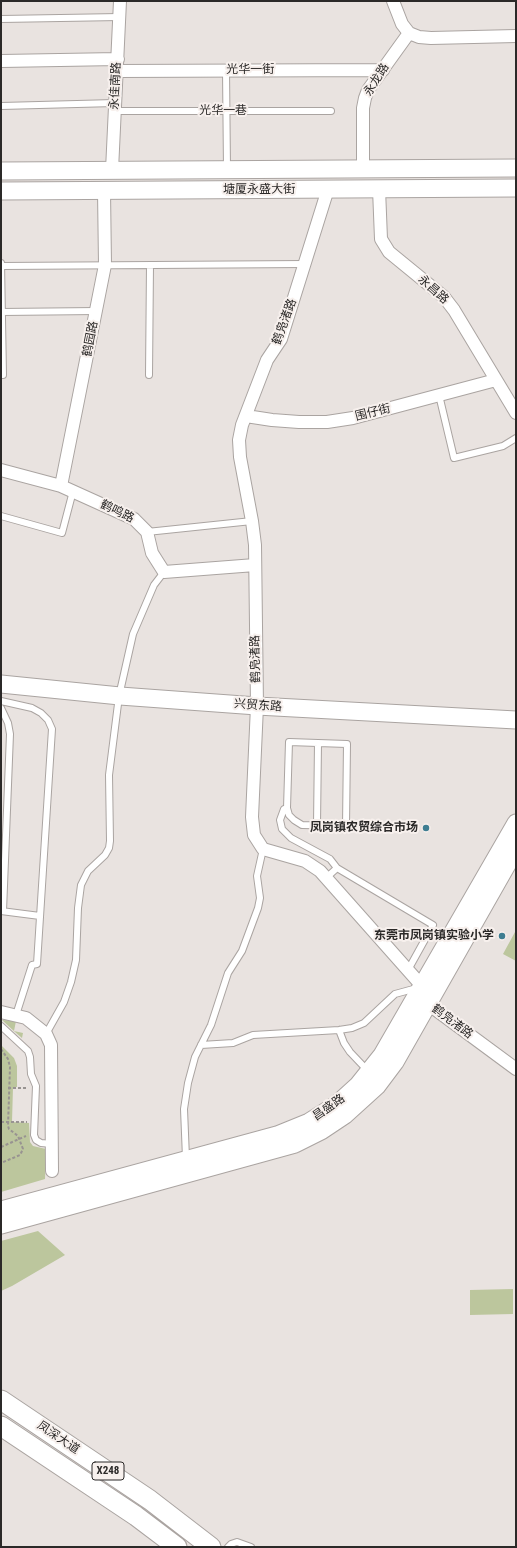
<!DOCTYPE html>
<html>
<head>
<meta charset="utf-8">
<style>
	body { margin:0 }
	#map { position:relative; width:517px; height:1548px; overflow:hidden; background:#e9e3e0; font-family:"Roboto Condensed",sans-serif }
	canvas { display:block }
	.frame { position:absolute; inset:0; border:2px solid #2b2928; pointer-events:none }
</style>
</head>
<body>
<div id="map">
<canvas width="517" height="1548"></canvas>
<div class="frame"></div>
</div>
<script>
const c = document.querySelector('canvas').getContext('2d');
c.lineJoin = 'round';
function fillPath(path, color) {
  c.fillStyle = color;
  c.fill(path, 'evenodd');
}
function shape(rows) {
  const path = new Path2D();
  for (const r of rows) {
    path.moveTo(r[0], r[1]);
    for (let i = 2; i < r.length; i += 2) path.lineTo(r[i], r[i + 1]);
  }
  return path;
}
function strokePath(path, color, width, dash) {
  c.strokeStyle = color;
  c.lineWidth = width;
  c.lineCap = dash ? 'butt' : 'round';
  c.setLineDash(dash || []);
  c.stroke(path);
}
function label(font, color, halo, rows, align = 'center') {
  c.font = font + ' "Roboto Condensed","Noto Sans SC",sans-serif';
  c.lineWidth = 4;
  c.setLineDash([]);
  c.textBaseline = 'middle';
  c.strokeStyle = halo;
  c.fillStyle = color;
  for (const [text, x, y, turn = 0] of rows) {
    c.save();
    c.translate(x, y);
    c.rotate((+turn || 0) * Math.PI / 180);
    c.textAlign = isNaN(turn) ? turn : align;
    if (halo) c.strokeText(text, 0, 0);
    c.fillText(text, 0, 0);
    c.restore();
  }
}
const green = shape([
	[515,932,516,932,516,961,503,954],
	[2,1020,16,1021,14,1031,23,1033,22,1038,15,1032],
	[1,1045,14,1058,17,1066,17,1087,13,1087,12,1122,29,1123,30,1142,33,1146,46,1149,45,1179,1,1192],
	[38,1231,65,1255,12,1286,1,1291,1,1241],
	[513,1289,513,1314,470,1315,470,1290]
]);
const path = shape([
	[1,1049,8,1059,10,1067,8,1126,9,1129,18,1136,23,1149,20,1155,1,1163],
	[8,1088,27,1088],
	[1,1122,27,1122],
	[1,1147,26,1136]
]);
const lane = shape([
	[1,19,120,17],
	[226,70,227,169],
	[1,106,115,103],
	[115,111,331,111],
	[1,263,3,375,1,375],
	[1,266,305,264],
	[1,312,97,311],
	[149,375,150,265],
	[439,395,454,458,503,446,516,438],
	[1,516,62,533,73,491],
	[147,532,252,521],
	[1,701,32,708,41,713,48,720,52,729,37,964,32,965,16,1015],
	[1,708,8,723,10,734,3,911],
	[287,808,289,815,294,820,302,825,346,826,347,744,289,742,287,808,284,809,280,820,282,829,291,838,330,859,337,868,326,878],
	[317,825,318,743],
	[337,868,433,925,408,970],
	[1,911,40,916],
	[1,1026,28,1051,30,1057,31,1074,36,1086,34,1135,36,1140,41,1143,52,1144],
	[339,1030,344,1043,350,1052,368,1071],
	[46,1034,64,1002,71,982,76,960,78,908,81,885,88,871,105,855,109,848,110,841,109,775,119,696,133,634,154,585,164,572],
	[201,1045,233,1043,253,1035,339,1030,352,1028,364,1023,395,994,417,988],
	[186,1158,184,1109,188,1083,195,1057,211,1025,228,973,242,951,258,908,260,898,257,876,263,849],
	[228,1547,231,1544,237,1542,251,1547]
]);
const street = shape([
	[409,33,419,37,431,38,516,36],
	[1,61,118,59],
	[117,71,383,70],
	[363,169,363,108,365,98,368,90,409,33,402,24,393,1],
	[112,170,120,1],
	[328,189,281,339,267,360,242,425,239,440,240,457,252,521,255,545,257,706,252,817,254,835,263,849,305,861,320,871,422,986,428,1004,516,1069],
	[379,189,381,239,389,252,444,297,454,310,516,413],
	[246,416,272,420,299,422,327,422,353,418,496,380],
	[1,470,61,486,134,519,147,532,152,553,164,572,255,565],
	[61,486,105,265,104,191],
	[1,1012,26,1018,46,1034,51,1045,52,1171]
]);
const secondary = shape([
	[1,171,516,168],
	[1,191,516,188],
	[1,684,120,696,257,706,516,720],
	[1,1210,277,1135,309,1122,336,1105,358,1085,382,1055,516,823],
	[1,1225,295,1144,321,1131,345,1115,377,1086,395,1062,516,849]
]);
const primary = shape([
	[1,1400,150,1500,211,1547],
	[1,1426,136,1516,177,1547]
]);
const markers = [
	[426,828,4,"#3e7d91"],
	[502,936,4,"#3e7d91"]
];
const shields = [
	[108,1471,32]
];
const shieldNames = [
	["X248",108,1471]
];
const streetNames = [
	["光华一街",250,70],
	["永龙路",377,80,-58],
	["永佳南路",116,86,-87],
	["光华一巷",223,111],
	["塘厦永盛大街",259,190],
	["永昌路",433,290,42],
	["鹤凫渚路",285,322,-70],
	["鹤园路",91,339,-79],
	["围仔街",373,413,-14],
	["鹤鸣路",117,512,26],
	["鹤凫渚路",256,659,-91],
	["兴贸东路",258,706,4],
	["鹤凫渚路",452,1022,37],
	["昌盛路",329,1108,-35],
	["凤深大道",58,1438,34]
];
const poiNames = [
	["凤岗镇农贸综合市场",418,828],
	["东莞市凤岗镇实验小学",494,936]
];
fillPath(green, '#bcc69d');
strokePath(lane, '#aaa4a1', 8);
strokePath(street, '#aaa4a1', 14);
strokePath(secondary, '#aaa4a1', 19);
strokePath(primary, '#aaa4a1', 21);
strokePath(path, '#989391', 2, [3, 2]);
strokePath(lane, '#fff', 6);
strokePath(street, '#fff', 12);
strokePath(secondary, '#fff', 17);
strokePath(primary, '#fff', 19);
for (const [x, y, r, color] of markers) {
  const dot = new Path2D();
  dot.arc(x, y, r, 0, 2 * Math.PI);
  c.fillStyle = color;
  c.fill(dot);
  strokePath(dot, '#f7f0ed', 1.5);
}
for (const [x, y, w] of shields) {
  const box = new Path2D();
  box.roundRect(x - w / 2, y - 9, w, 18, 3);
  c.fillStyle = '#f7f0ed';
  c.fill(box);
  strokePath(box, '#2b2928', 1);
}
label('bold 11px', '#2b2928', null, shieldNames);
label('12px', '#2b2928', '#f7f0ed', streetNames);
label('bold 12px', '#2b2928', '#f7f0ed', poiNames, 'right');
</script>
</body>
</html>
